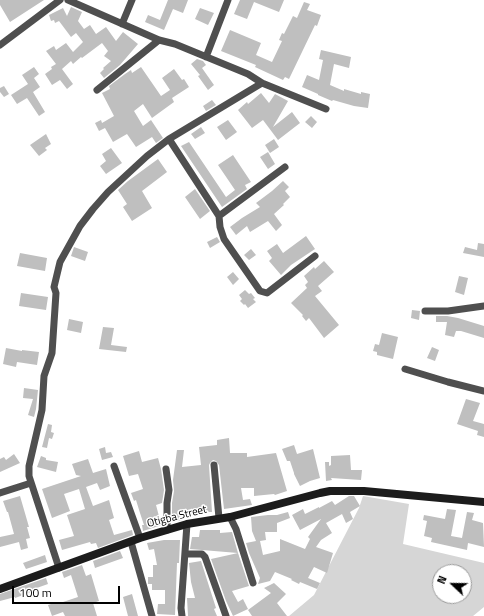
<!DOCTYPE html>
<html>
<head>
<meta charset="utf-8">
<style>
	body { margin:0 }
	#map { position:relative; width:484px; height:616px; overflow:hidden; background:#fff; font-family:"Titillium Web",sans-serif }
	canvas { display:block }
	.north { position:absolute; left:432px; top:564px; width:40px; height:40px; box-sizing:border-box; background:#fff; border:1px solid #999; border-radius:50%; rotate:292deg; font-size:11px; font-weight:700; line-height:16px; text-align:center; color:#000 }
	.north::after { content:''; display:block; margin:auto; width:14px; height:18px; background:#000; clip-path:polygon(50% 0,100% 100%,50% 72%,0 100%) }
	.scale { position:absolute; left:12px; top:586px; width:108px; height:18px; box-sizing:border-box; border:2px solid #000; border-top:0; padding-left:5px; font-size:12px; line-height:14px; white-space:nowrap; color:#000; -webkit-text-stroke:3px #fff; paint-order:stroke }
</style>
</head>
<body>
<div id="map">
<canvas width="484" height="616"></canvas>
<div class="north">N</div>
<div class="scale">100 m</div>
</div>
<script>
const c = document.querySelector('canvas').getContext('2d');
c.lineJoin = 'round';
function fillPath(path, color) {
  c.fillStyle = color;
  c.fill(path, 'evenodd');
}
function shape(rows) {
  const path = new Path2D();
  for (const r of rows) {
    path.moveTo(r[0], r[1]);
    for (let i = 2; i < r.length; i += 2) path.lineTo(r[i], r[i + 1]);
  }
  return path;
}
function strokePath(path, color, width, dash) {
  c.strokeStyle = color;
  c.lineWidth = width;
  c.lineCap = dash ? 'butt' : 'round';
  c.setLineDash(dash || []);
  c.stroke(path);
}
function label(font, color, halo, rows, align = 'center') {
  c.font = font + ' "Titillium Web",sans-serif';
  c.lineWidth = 3;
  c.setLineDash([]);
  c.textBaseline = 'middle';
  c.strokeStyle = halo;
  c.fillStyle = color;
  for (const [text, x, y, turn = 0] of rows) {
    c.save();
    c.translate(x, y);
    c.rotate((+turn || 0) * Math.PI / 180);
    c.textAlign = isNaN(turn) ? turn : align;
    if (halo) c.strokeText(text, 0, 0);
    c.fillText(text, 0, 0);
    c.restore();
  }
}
const green = shape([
	[363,496,409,504,403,544,484,563,484,607,473,616,289,616,314,595,359,508],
	[440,572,464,572,464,596,440,596]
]);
const building = shape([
	[0,0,44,0,10,22,0,5],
	[168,0,188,0,183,13,173,9,164,30,145,22,148,15,160,20],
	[240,0,284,0,279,12,254,2,247,19,234,14],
	[304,2,310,4,307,10,321,15,317,26,315,25,289,79,285,77,283,80,255,67,256,65,221,51,230,30,261,43,256,55,272,62,282,41,279,40,282,33,284,34,293,16,297,18],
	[71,7,82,12,78,21,84,29,90,25,96,34,106,27,116,41,123,32,138,44,120,65,104,78,100,73,104,69,103,68,111,61,104,56,108,51,102,43,82,58,81,57,73,64,71,61,62,69,73,84,67,89,60,80,52,85,45,74,52,69,51,67,56,64,46,51,54,46,56,50,66,43,73,52,83,42,76,33,71,37,59,21,55,23,54,20,51,21,49,15,63,8,67,16],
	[200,8,214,13,208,25,195,19],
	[321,50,351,57,349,68,334,64,330,85,344,91,344,89,361,94,361,92,370,94,368,108,354,106,333,100,332,101,318,95,318,94,302,87,307,75,319,80,323,60,319,59],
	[197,59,203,61,206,65,202,68,214,85,208,90,198,76,200,75,191,64],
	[34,67,39,74,34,78,40,87,33,92,45,112,39,116,27,98,17,104,11,95,28,84,22,75],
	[141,67,161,96,170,90,162,78,174,69,182,80,184,79,189,87,172,98,174,102,152,118,143,104,134,111,143,126,151,120,163,138,156,143,152,137,136,147,127,134,113,142,105,128,99,131,95,123,101,120,102,123,114,116,102,93,110,89,109,86,125,74,131,70,132,73],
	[4,86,9,94,4,97,0,92,0,88],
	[261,93,269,103,275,94,288,101,273,127,292,112,300,123,278,140,263,120,252,128,238,110,247,102,248,104],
	[212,100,216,105,206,111,203,106],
	[311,116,317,122,312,128,305,122],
	[228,120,237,132,226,140,217,127],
	[201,127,205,133,195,139,191,134],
	[46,134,51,144,45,148,47,150,39,156,30,145],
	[274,139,279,147,270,153,265,145],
	[189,142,226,197,235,190,218,165,233,155,251,182,245,185,247,189,222,207,181,146],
	[111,148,122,163,106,174,100,166,106,161,102,154],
	[268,152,275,164,268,169,260,157],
	[158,159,167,172,142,191,152,208,132,221,123,207,127,204,118,190,128,181],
	[283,181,289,187,285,191,290,197,283,204,284,205,274,214,282,225,276,231,268,221,250,232,247,226,236,235,230,227,242,218,260,207,256,203,272,191],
	[195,189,210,211,200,219,185,197],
	[306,236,315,249,291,265,281,275,269,261,272,258,267,251,277,244,283,253],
	[217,237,220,242,210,248,207,242],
	[478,243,484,244,484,257,463,253,465,247,477,250],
	[74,247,88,252,85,261,71,256],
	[251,249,256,255,249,260,244,255],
	[20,253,47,258,45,271,17,266],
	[324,261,334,272,318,286,322,291,315,296,339,325,324,338,309,318,306,321,302,316,303,315,291,303,307,288,305,285,308,282,304,276,314,267,315,269],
	[233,272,239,279,233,285,227,277],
	[459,276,468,278,464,295,455,292],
	[245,290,249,294,251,293,255,298,253,299,256,302,248,308,245,304,244,305,240,301,242,299,239,295],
	[21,293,48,297,46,310,19,306],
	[412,310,420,311,419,320,411,318],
	[436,316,447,316,458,318,484,326,484,338,461,331,456,331,454,337,445,335,447,322,436,322],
	[69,319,83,322,81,333,67,330],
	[103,327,114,328,111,345,127,347,126,352,99,349],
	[382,333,398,337,393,359,377,355,377,352,373,351,375,344,379,345],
	[432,347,439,350,435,361,427,358],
	[6,348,22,351,22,350,39,352,37,365,17,362,16,367,3,364],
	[24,388,38,390,36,409,34,417,28,415,33,399,23,398],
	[466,399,480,403,473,421,484,424,484,437,477,435,478,431,457,424],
	[48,424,52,425,51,432,54,433,52,439,49,438,47,448,42,447],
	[229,438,230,453,247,453,247,457,276,453,287,491,275,495,274,494,254,496,254,488,241,488,243,500,250,499,252,505,224,509,219,465,216,461,213,460,210,463,209,465,212,512,197,512,197,515,182,516,182,520,172,522,172,503,174,491,173,480,177,450,184,450,182,467,201,465,199,447,217,445,217,440],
	[294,445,297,454,313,449,320,478,310,481,300,486,294,474,294,473,290,461,287,461,282,449],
	[105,447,106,453,111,452,113,457,102,460,99,449],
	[139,451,142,462,158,458,161,469,164,490,162,503,156,505,160,520,162,519,162,525,143,531,142,525,144,525,140,513,136,500,134,501,131,493,143,489,138,474,129,476,123,456],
	[14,454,20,463,0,472,0,459,4,457,6,460],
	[350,455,351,470,362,470,361,480,331,478,332,480,326,481,325,462,329,462,329,466,331,465,331,456],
	[41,456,46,458,46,460,58,462,56,472,37,467],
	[88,459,93,473,106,469,110,486,100,490,97,483,86,487,93,506,109,500,114,518,109,520,114,535,132,530,133,535,98,548,96,543,91,544,90,542,62,550,59,540,74,536,67,515,85,509,79,489,64,494,70,511,52,518,42,489,81,476,76,475,72,464],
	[20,496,29,527,27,527,30,538,26,539,28,548,21,550,19,542,0,547,0,537,14,534,8,512,7,512,3,501],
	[349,496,354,496,360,506,350,512,353,519,346,523,342,514,326,523,332,533,321,540,316,547,333,553,327,573,314,567,308,578,320,583,317,589,300,582,299,584,291,580,292,579,275,572,270,581,258,584,260,578,249,553,246,543,256,541,252,531,251,517,268,515,277,515,288,512,290,518,277,523,277,532,265,532,266,540,260,541,263,555,280,551,280,539,305,549,310,539,308,537,321,519,300,530,292,515,303,509,305,514,319,507,319,508,332,501,335,505],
	[447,509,456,510,451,536,462,538,467,512,474,513,472,520,483,523,484,547,468,543,467,550,431,542,432,538,424,536,427,521,423,520,424,515,445,519],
	[200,530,220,530,220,533,232,532,238,553,190,549,192,537,199,537],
	[164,540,180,540,179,563,177,563,175,615,157,614,158,604,165,604,165,590,152,590,152,584,148,584,148,577,153,577,153,565,157,565,154,549,149,550,147,543],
	[120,551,123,558,95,568,93,561],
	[238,553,249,586,232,591,238,602,243,599,248,609,233,616,226,601,211,559],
	[45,555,47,562,26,569,23,563],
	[201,561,216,608,214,609,217,616,188,616,187,598,195,598,191,582,189,563],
	[82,565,86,576,91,574,99,601,93,603,97,616,65,616,63,612,52,616,48,605,57,602,57,604,78,597,71,575,64,578,62,572],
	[46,578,48,584,31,590,32,592,15,598,15,597,0,601,0,594],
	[274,583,286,594,277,603,287,616,252,616,248,610,271,593,264,588],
	[132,594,138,616,128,616,123,597]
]);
const street = shape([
	[68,0,159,40,175,44,248,74,262,83,326,109],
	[122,24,132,0],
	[0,45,60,0],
	[206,57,228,0],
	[97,90,159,40],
	[169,139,219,216,220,227,224,239,260,291,267,293,315,256],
	[219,216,285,167],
	[425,311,448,311,484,306],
	[405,369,448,382,484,391],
	[214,465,219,518],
	[114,466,140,538],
	[166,469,169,490,167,503,167,530],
	[0,493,31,483],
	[230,517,236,529,253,583],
	[131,542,152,616],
	[185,554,202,554,205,557,226,616],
	[59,568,29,476,29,466,42,410,44,376,52,353,56,293,54,287,60,262,80,226,93,209,108,192,147,156,169,139,262,83],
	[182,616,181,608,187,524]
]);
const secondary = shape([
	[0,589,140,538,187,524,230,517,320,493,330,491,364,491,484,502]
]);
const streetNames = [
	["Otigba Street",177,517,-14]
];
fillPath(green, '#d6d6d6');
fillPath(building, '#bfbfbf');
strokePath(street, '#4f4f4f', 7);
strokePath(secondary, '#1c1c1c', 8);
label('11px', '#000', '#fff', streetNames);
</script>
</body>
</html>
